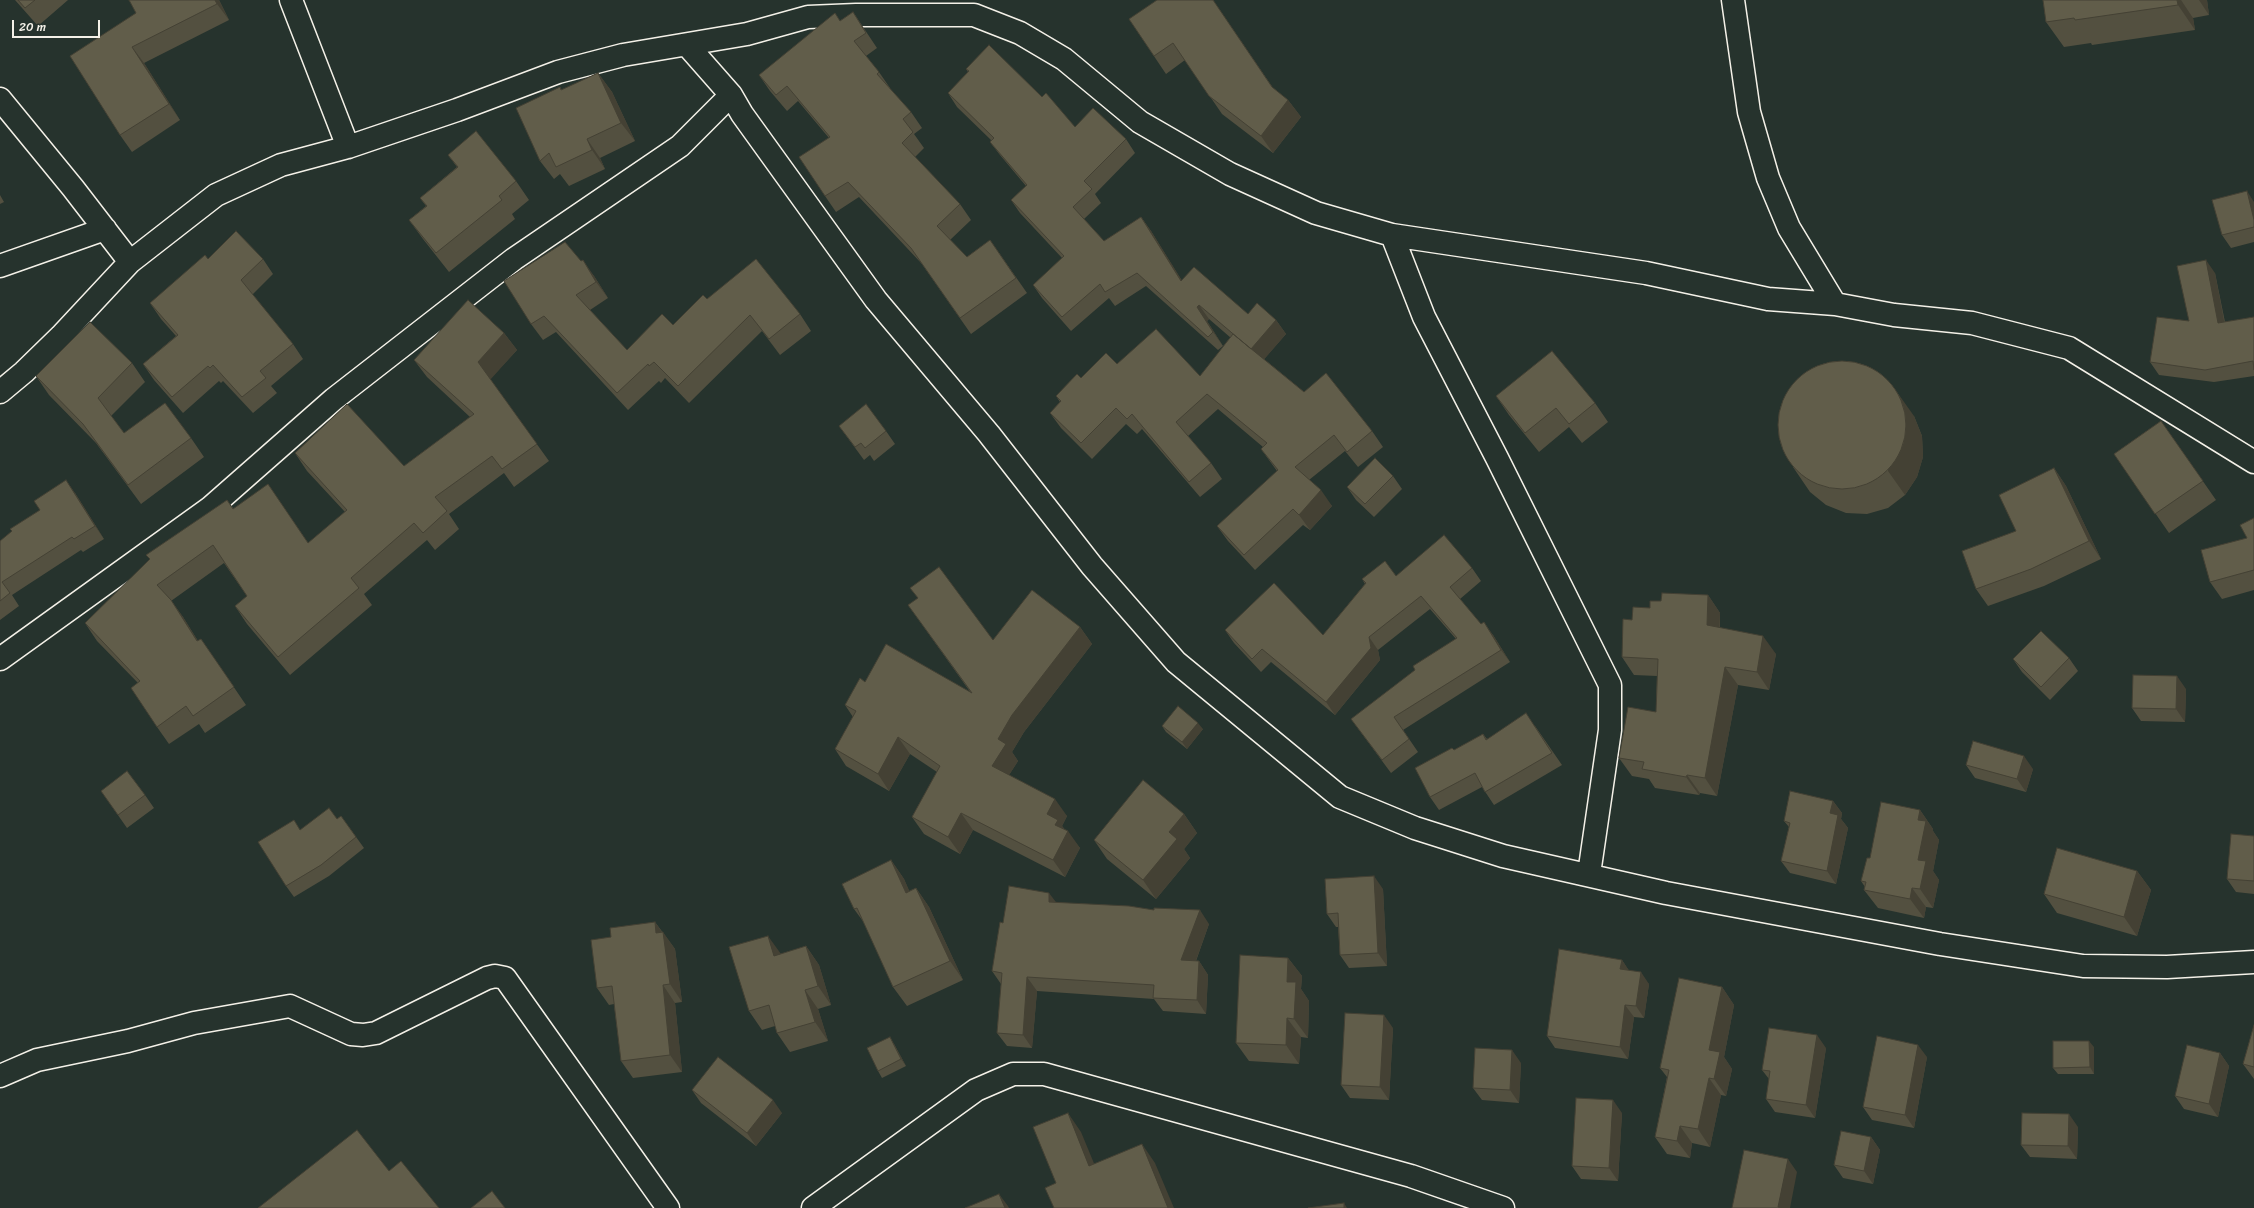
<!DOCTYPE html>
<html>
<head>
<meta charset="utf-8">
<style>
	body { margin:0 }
	#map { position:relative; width:2254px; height:1208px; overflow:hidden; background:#26332d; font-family:Sriracha,sans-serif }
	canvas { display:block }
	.scale { position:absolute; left:12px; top:20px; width:88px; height:18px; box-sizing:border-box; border:2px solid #f4f1e8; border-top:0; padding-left:5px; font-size:12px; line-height:14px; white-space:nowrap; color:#f4f1e8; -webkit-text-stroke:3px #26332d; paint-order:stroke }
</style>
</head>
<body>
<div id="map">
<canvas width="2254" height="1208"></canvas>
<div class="scale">20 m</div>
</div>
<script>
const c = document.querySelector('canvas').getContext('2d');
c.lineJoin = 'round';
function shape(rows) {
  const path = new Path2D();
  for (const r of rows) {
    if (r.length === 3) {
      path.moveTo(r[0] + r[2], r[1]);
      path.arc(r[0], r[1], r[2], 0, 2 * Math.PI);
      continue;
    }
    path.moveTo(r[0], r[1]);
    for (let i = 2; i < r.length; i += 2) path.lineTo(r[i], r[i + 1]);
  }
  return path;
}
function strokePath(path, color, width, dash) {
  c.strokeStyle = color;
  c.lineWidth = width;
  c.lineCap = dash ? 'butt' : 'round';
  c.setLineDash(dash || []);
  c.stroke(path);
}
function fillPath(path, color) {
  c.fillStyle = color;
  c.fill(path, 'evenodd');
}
const minor = shape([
	[291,0,348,147],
	[1733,0,1749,112,1768,178,1789,228,1835,304],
	[687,45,731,95,742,114,876,300,989,434,1092,566,1176,662,1340,797,1415,828,1503,856,1666,893,1940,944,2083,966,2167,967,2254,962],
	[0,99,73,188,130,262],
	[1392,235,1424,317,1497,458,1610,685,1610,730,1589,874],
	[0,266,105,229],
	[0,392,24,372,61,336,130,262,216,195,281,165,348,147,457,110,558,72,623,55,747,34,808,17,856,15,974,15,1020,33,1064,59,1140,122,1230,174,1316,213,1392,235,1646,273,1768,299,1835,304,1894,315,1972,323,2069,348,2254,462],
	[0,659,210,508,334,399,514,259,680,146,731,95],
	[0,1076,37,1060,128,1041,194,1023,290,1006,351,1034,363,1035,376,1033,487,978,495,976,505,978,668,1208],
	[813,1208,976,1090,1013,1074,1044,1074,1411,1176,1503,1208]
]);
const wall = shape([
	[15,0,68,0,38,26],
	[219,0,229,20,144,63,180,120,132,152,120,135,70,56],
	[1213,0,1273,88,1288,100,1301,117,1273,153,1222,114,1185,60,1166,74,1129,19],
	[2043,0,2207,0,2209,15,2193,18,2195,30,2092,45,2091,43,2064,47,2046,22],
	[853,12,877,48,866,56,879,72,890,88,889,88,911,112,922,128,914,134,924,148,915,157,960,204,971,220,950,240,967,257,990,240,1027,293,971,334,922,264,859,197,836,212,825,196,829,138,798,101,787,111,770,91,759,75],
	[966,69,1042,97,1075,127,1126,139,1135,153,1095,194,1101,203,1084,219,1104,241,1141,217,1151,231,1182,281,1248,314,1276,320,1286,334,1264,359,1304,392,1372,431,1383,447,1358,467,1345,451,1309,480,1332,506,1310,530,1303,525,1255,570,1228,541,1217,526,1277,471,1261,449,1263,447,1218,409,1188,436,1211,463,1222,479,1200,497,1142,429,1137,434,1126,424,1092,459,1061,428,1050,413,1060,402,1056,396,1081,378,1117,364,1200,376,1231,338,1209,319,1207,321,1223,346,1218,350,1146,286,1115,306,1109,298,1071,331,1042,298,1033,285,1062,258,1020,213,1011,200,1026,186,1000,155,990,142,991,140,957,107,948,93,968,72],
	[598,73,612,92,635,141,600,158,605,169,569,186,560,174,554,179,540,161,560,87,562,90],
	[448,155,516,181,529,200,512,214,515,219,449,272,423,239,409,220,426,206,420,198,457,167],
	[0,195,4,202,0,204],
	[2254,202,2254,242,2231,248,2222,235],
	[208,259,263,259,273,274,252,295,293,344,303,359,271,386,277,393,253,413,223,381,221,383,219,381,183,413,154,380,143,364,176,336,161,319,150,303],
	[581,261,594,276,608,298,590,310,627,350,673,325,707,299,800,314,811,331,780,355,762,331,689,403,665,378,661,383,659,381,628,410,556,332,543,340,531,324],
	[2215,273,2225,322,2254,317,2254,376,2214,382,2159,375,2150,362,2189,321],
	[504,333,517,350,490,379,549,461,514,487,504,473,449,514,459,529,435,550,427,540,364,594,372,605,290,675,247,624,235,606,247,596,224,563,171,601,183,617,198,641,201,639,246,705,205,733,199,724,169,744,157,727,138,683,97,641,85,623,227,500,233,508,280,502,308,543,345,512,307,471,295,453,404,466,470,417,427,377,414,360],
	[132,363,145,382,111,416,124,433,191,438,204,457,141,504,96,443,49,395,36,376],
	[1496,396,1595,403,1608,422,1582,443,1569,427,1539,452,1509,415],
	[1914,416,1922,436,1923,457,1917,477,1905,495,1888,508,1867,514,1846,513,1826,505,1810,492,1793,467],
	[2161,421,2216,500,2169,533,2114,454],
	[839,426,886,431,895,444,874,461,870,455,864,460],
	[2054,468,2066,486,2101,559,2044,586,1988,606,1976,589,2016,531],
	[1393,476,1402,489,1374,517,1356,500,1347,487],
	[75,493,104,539,83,552,81,550,12,595,19,606,0,620,0,541],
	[2254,518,2254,590,2222,599,2210,582,2247,538],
	[1472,568,1481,581,1460,599,1481,624,1493,635,1510,662,1403,730,1418,752,1391,773,1351,719,1456,639,1430,609,1378,650,1380,660,1335,715,1271,662,1261,672,1234,643,1225,630,1323,635,1365,584,1362,579],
	[1708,595,1720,613,1720,628,1776,654,1769,690,1738,685,1717,796,1700,793,1699,795,1655,788,1649,779,1632,776,1619,758,1656,712,1657,676,1634,675,1622,657,1632,620,1661,601],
	[908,605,993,640,1080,627,1092,644,1024,732,1012,752,1018,761,1009,775,1067,816,1062,826,1080,848,1065,877,973,830,960,854,924,834,912,817,937,772,910,754,889,791,846,766,835,749,853,717,845,705,865,682,971,693],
	[2069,658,2078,671,2050,700,2022,672,2013,659],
	[2186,689,2185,722,2141,721,2132,708],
	[1162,726,1203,729,1187,749,1166,732],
	[1535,726,1562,765,1494,805,1482,787,1439,810,1430,797,1452,748,1454,750,1483,734,1487,739],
	[1966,765,2033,769,2026,792,1975,778],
	[101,791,145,795,154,808,127,828],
	[1833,801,1842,813,1841,819,1848,828,1836,884,1790,873,1781,861,1789,827,1784,821],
	[1920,810,1933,829,1933,831,1939,840,1933,871,1939,880,1933,908,1926,907,1924,918,1878,908,1864,890,1865,887,1861,881],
	[1184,814,1197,833,1184,849,1190,858,1156,899,1107,859,1094,840],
	[341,816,364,848,329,876,294,897,286,886,300,830,337,819],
	[2254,836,2254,894,2236,892,2227,879],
	[891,860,904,879,909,891,916,888,929,907,963,980,907,1006,893,987,865,924,854,909],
	[2137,871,2151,890,2137,936,2057,913,2044,894],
	[1383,889,1387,966,1349,968,1340,955,1338,927,1336,927,1327,914],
	[1056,902,1209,924,1196,961,1199,961,1208,975,1206,1014,1163,1011,1154,999,1037,991,1032,1048,1007,1046,997,1033,1001,984,992,971,1003,923],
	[655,922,675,949,682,1002,675,1003,682,1072,633,1078,621,1061,614,1004,609,1005,597,988,611,937],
	[806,946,819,965,831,1005,818,1009,828,1041,790,1052,777,1033,775,1026,762,1030,749,1011,781,954],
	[1288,958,1302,976,1301,989,1309,1001,1308,1038,1301,1037,1299,1064,1249,1061,1236,1043],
	[1622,960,1629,971,1649,984,1644,1018,1634,1017,1628,1059,1555,1048,1547,1036],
	[1722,987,1734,1005,1724,1057,1732,1069,1726,1096,1721,1095,1710,1147,1692,1143,1690,1158,1667,1154,1655,1137,1667,1077,1660,1068],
	[2254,1025,2254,1079,2243,1064],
	[1393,1028,1389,1100,1350,1098,1341,1085],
	[894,1044,906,1066,882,1078,878,1071],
	[2094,1047,2094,1074,2058,1074,2053,1068],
	[1826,1048,1815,1118,1775,1112,1766,1099,1769,1079,1762,1070],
	[2220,1053,2229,1066,2218,1117,2184,1109,2175,1096],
	[1927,1057,1914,1128,1872,1120,1863,1107],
	[1521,1063,1519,1103,1482,1100,1473,1088],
	[692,1090,782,1113,756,1146,701,1103],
	[1622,1113,1618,1181,1581,1179,1572,1166],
	[2078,1127,2077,1159,2030,1157,2021,1145],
	[1871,1137,1880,1150,1873,1184,1843,1178,1834,1165]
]);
const shadedWall = shape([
	[215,0,219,0,229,20,217,4],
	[2177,0,2181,0,2193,18,2195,30,2178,5],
	[2199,0,2207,0,2209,15],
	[132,47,144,63,180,120,169,104],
	[598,73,612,92,635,141,621,123],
	[1288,100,1301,117,1273,153,1261,136],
	[587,139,600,158,605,169,592,150],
	[2247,191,2254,202,2254,220],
	[1141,217,1151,231,1191,295,1181,281],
	[583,260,594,276,608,298,596,282],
	[2206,260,2215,273,2227,336,2218,323],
	[1199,305,1209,319,1207,321,1223,346,1213,332,1197,307],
	[1276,320,1286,334,1261,363,1251,349],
	[504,333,517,350,490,380,478,362],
	[1897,392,1914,416,1922,436,1923,457,1917,477,1905,495,1888,471],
	[2054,468,2066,486,2101,559,2089,541],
	[66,480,75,493,104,539,95,526],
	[1321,490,1332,506,1310,530,1299,515],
	[1708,595,1720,613,1719,644,1707,625],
	[171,600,183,617,209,659,197,641],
	[1484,622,1493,635,1510,662,1501,650],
	[1080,627,1092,644,1024,732,1012,752,1018,761,1004,783,992,766,998,739,1012,715],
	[1763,636,1776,654,1769,690,1757,672],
	[1369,637,1378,650,1380,660,1335,715,1326,702],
	[1725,667,1738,685,1717,796,1705,778],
	[2177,676,2186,689,2185,722,2176,709],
	[1198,723,1203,729,1187,749,1182,742],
	[898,737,910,754,889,791,878,774],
	[2024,756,2033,769,2026,792,2017,779],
	[1687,775,1700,793,1699,795,1686,777],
	[1055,799,1067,816,1062,826,1067,833,1068,831,1080,848,1065,877,1053,860,1047,814],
	[1833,801,1842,813,1841,819,1848,828,1836,884,1827,871,1830,813],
	[1920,810,1933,829,1933,831,1939,840,1933,871,1939,880,1933,908,1920,889,1918,860,1918,820],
	[961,813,973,830,960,854,948,837],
	[1184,814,1197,833,1184,849,1190,858,1156,899,1143,880,1169,832],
	[891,860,904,879,919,912,906,893],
	[2137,871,2151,890,2137,936,2124,917],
	[1374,876,1383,889,1387,966,1378,953],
	[916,888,929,907,963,980,950,961],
	[1912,888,1926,907,1924,918,1910,899],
	[1049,893,1059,906,1049,902],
	[1200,910,1209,924,1191,974,1181,960],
	[655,922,664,935,663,932,675,949,682,1002,670,984,656,933],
	[768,936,781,954,774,956],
	[806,946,819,965,831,1005,818,986],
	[1288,958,1302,976,1301,989,1309,1001,1308,1038,1294,1019,1287,982],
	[1622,960,1630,972,1620,969],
	[1199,961,1208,975,1206,1014,1197,1000],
	[1641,972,1649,984,1644,1018,1636,1006],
	[1027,977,1037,991,1032,1048,1023,1035],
	[663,985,675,1003,682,1072,670,1055],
	[1722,987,1734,1005,1724,1057,1732,1069,1726,1096,1714,1079,1709,1050],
	[805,990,818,1009,828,1041,815,1022],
	[1625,1005,1634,1017,1628,1059,1620,1047],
	[1384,1015,1393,1028,1389,1100,1380,1087],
	[1287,1018,1301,1037,1299,1064,1286,1045],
	[1817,1035,1826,1048,1815,1118,1806,1105],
	[890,1037,894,1044,906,1066,901,1059],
	[2089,1041,2094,1047,2094,1074,2090,1067],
	[1918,1045,1927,1057,1914,1128,1905,1115],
	[1512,1050,1521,1063,1519,1103,1510,1090],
	[2220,1053,2229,1066,2218,1117,2209,1104],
	[1709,1078,1721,1095,1710,1147,1698,1129],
	[773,1100,782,1113,756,1146,747,1133],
	[1613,1100,1622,1113,1618,1181,1609,1168],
	[1068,1113,1081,1132,1103,1185,1089,1166],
	[2069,1114,2078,1127,2077,1159,2068,1146],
	[1680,1126,1692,1143,1690,1158,1677,1141],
	[1871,1137,1880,1150,1873,1184,1864,1171],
	[1142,1144,1155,1163,1174,1208,1168,1208],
	[1788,1159,1797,1172,1790,1208,1779,1208,1778,1207],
	[999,1194,1008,1206,1009,1208,1005,1208],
	[1344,1203,1347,1208,1344,1208]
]);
const building = shape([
	[18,0,35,0,25,8,18,0],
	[129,0,215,0,217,4,132,47,169,104,120,135,70,56,136,13,129,0],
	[1157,0,1213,0,1272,87,1288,100,1261,136,1209,96,1173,43,1154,56,1129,19,1157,0],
	[2043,0,2177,0,2178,5,2075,20,2074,18,2046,22,2043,0],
	[853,12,866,33,854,41,879,72,877,74,911,112,903,119,913,132,902,143,960,204,937,226,967,257,990,240,1016,278,960,318,911,248,848,182,825,196,799,157,830,137,787,86,776,95,759,75,835,13,840,21,853,12],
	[989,45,1042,97,1046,93,1075,127,1093,108,1126,139,1084,181,1092,189,1073,207,1104,241,1141,217,1181,281,1194,267,1248,314,1257,303,1276,320,1251,349,1199,305,1197,307,1213,332,1208,337,1137,273,1105,292,1100,284,1062,317,1033,285,1064,256,1011,200,1027,185,990,142,994,138,948,93,969,71,966,69,989,45],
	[598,73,621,123,587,139,592,150,556,167,549,153,540,161,516,108,560,87,561,90,598,73],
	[476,131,516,181,499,196,502,200,436,253,409,220,427,206,420,198,458,167,448,155,476,131],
	[2247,191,2254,220,2254,227,2222,235,2212,200,2247,191],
	[236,231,263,259,241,280,293,344,260,371,266,378,242,397,213,365,210,368,208,366,172,397,143,364,178,335,150,303,205,255,208,259,236,231],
	[565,242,581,261,583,260,596,282,576,295,627,350,662,314,673,325,703,295,707,299,756,259,800,314,769,339,750,315,678,386,654,362,649,366,648,364,617,393,544,316,531,324,504,281,565,242],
	[2206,260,2218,323,2254,317,2254,370,2253,361,2205,370,2150,362,2157,317,2189,321,2177,266,2206,260],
	[468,300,504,333,478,362,537,444,502,469,492,456,435,497,447,511,423,533,414,523,351,578,359,588,278,657,235,606,247,596,213,545,157,585,171,600,197,641,201,639,234,687,193,716,186,706,157,727,131,688,140,681,85,623,150,559,146,555,227,500,233,509,268,484,308,543,347,510,295,453,347,404,404,466,474,414,414,360,468,300],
	[90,322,132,363,98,398,124,433,165,403,191,438,128,485,83,424,36,376,90,322],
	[1156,329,1200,376,1233,334,1304,392,1326,373,1372,431,1347,452,1334,435,1295,467,1321,490,1299,515,1293,509,1244,555,1217,526,1278,470,1261,449,1267,443,1207,394,1176,422,1211,463,1189,482,1132,414,1127,419,1116,408,1081,443,1050,413,1061,401,1056,396,1077,374,1081,378,1106,353,1117,364,1156,329],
	[1552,351,1595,403,1569,424,1556,408,1525,433,1496,396,1552,351],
	[1842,425,64],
	[866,404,886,431,865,448,861,443,855,447,839,426,866,404],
	[2161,421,2203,481,2155,514,2114,454,2161,421],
	[1375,458,1393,476,1365,504,1347,487,1375,458],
	[2054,468,2089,541,2031,569,1976,589,1962,551,2016,531,1999,495,2054,468],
	[66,480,95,526,74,539,72,537,2,582,10,593,0,601,0,541,12,531,10,529,40,510,34,501,66,480],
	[2254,518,2254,570,2210,582,2201,550,2247,538,2240,525,2254,518],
	[1444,535,1472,568,1450,587,1481,624,1484,622,1501,650,1394,717,1409,739,1382,760,1351,719,1415,670,1413,666,1457,638,1421,596,1369,637,1371,648,1326,702,1262,649,1252,659,1225,630,1274,583,1323,635,1366,583,1362,579,1385,561,1396,576,1444,535],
	[939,567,993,640,1032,590,1080,627,1012,715,998,739,1006,744,992,766,1055,799,1047,814,1058,820,1055,825,1068,831,1053,860,961,813,948,837,912,817,940,766,898,737,878,774,835,749,856,711,845,705,860,678,865,682,886,644,972,693,908,605,918,598,910,588,939,567],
	[1662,593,1708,595,1707,625,1763,636,1757,672,1725,667,1705,778,1687,775,1686,777,1642,769,1644,762,1619,758,1628,707,1656,712,1658,659,1622,657,1623,619,1632,620,1633,607,1650,608,1650,601,1661,601,1662,593],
	[2041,631,2069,658,2041,687,2013,659,2041,631],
	[2133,675,2177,676,2176,709,2132,708,2133,675],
	[1178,706,1198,723,1182,742,1162,726,1178,706],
	[1526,713,1552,753,1485,792,1475,773,1430,797,1415,768,1452,748,1454,750,1483,734,1486,740,1526,713],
	[1973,741,2024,756,2017,779,1966,765,1973,741],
	[127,771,145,795,118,815,101,791,127,771],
	[1143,780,1184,814,1169,832,1177,839,1143,880,1094,840,1143,780],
	[1790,791,1833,801,1830,813,1838,815,1827,871,1781,861,1790,823,1784,821,1790,791],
	[1881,802,1920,810,1918,820,1926,821,1918,860,1926,861,1920,889,1912,888,1910,899,1864,890,1866,882,1861,881,1867,858,1870,858,1881,802],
	[329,808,337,819,341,816,356,837,321,865,286,886,258,842,294,820,300,830,329,808],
	[2231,834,2254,836,2254,881,2227,879,2231,834],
	[2057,848,2137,871,2124,917,2044,894,2057,848],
	[891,860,906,893,916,888,950,961,893,987,857,908,854,909,842,884,891,860],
	[1374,876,1378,953,1340,955,1338,913,1327,914,1325,879,1374,876],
	[1009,886,1049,893,1049,902,1129,906,1154,910,1154,908,1200,910,1181,960,1199,961,1197,1000,1153,998,1154,985,1027,977,1023,1035,997,1033,1002,973,992,971,1000,922,1003,923,1009,886],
	[655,922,656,933,663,932,670,984,663,985,670,1055,621,1061,612,986,597,988,591,940,611,937,610,928,655,922],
	[768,936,774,956,806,946,818,986,805,990,815,1022,777,1033,769,1005,749,1011,729,947,768,936],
	[1559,949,1622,960,1620,969,1641,972,1636,1006,1625,1005,1620,1047,1547,1036,1559,949],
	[1240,955,1288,958,1287,982,1296,982,1294,1019,1287,1018,1286,1045,1236,1043,1240,955],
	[1679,978,1722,987,1709,1050,1720,1052,1714,1079,1709,1078,1698,1129,1680,1126,1677,1141,1655,1137,1669,1070,1660,1068,1679,978],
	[1345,1013,1384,1015,1380,1087,1341,1085,1345,1013],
	[2254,1025,2254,1067,2243,1064,2254,1025],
	[1769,1028,1817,1035,1806,1105,1766,1099,1770,1071,1762,1070,1769,1028],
	[1877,1036,1918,1045,1905,1115,1863,1107,1877,1036],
	[890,1037,901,1059,878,1071,867,1048,890,1037],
	[2053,1041,2089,1041,2090,1067,2053,1068,2053,1041],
	[2187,1045,2220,1053,2209,1104,2175,1096,2187,1045],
	[1475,1048,1512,1050,1510,1090,1473,1088,1475,1048],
	[718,1057,773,1100,747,1133,692,1090,718,1057],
	[1576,1098,1613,1100,1609,1168,1572,1166,1576,1098],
	[1068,1113,1089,1166,1142,1144,1168,1208,1054,1208,1045,1188,1056,1183,1033,1127,1068,1113],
	[2022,1113,2069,1114,2068,1146,2021,1145,2022,1113],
	[357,1130,389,1171,401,1161,439,1208,258,1208,357,1130],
	[1841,1131,1871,1137,1864,1171,1834,1165,1841,1131],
	[1744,1150,1788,1159,1778,1207,1782,1208,1732,1208,1744,1150],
	[492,1191,505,1208,471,1208,492,1191],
	[999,1194,1005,1208,965,1208,999,1194],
	[1344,1203,1344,1208,1308,1208,1344,1203]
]);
strokePath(minor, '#f4f1e8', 25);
strokePath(minor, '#26332d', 22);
fillPath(wall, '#535040');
fillPath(shadedWall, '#444134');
fillPath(building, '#615d4a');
strokePath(building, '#444134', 1);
</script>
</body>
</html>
